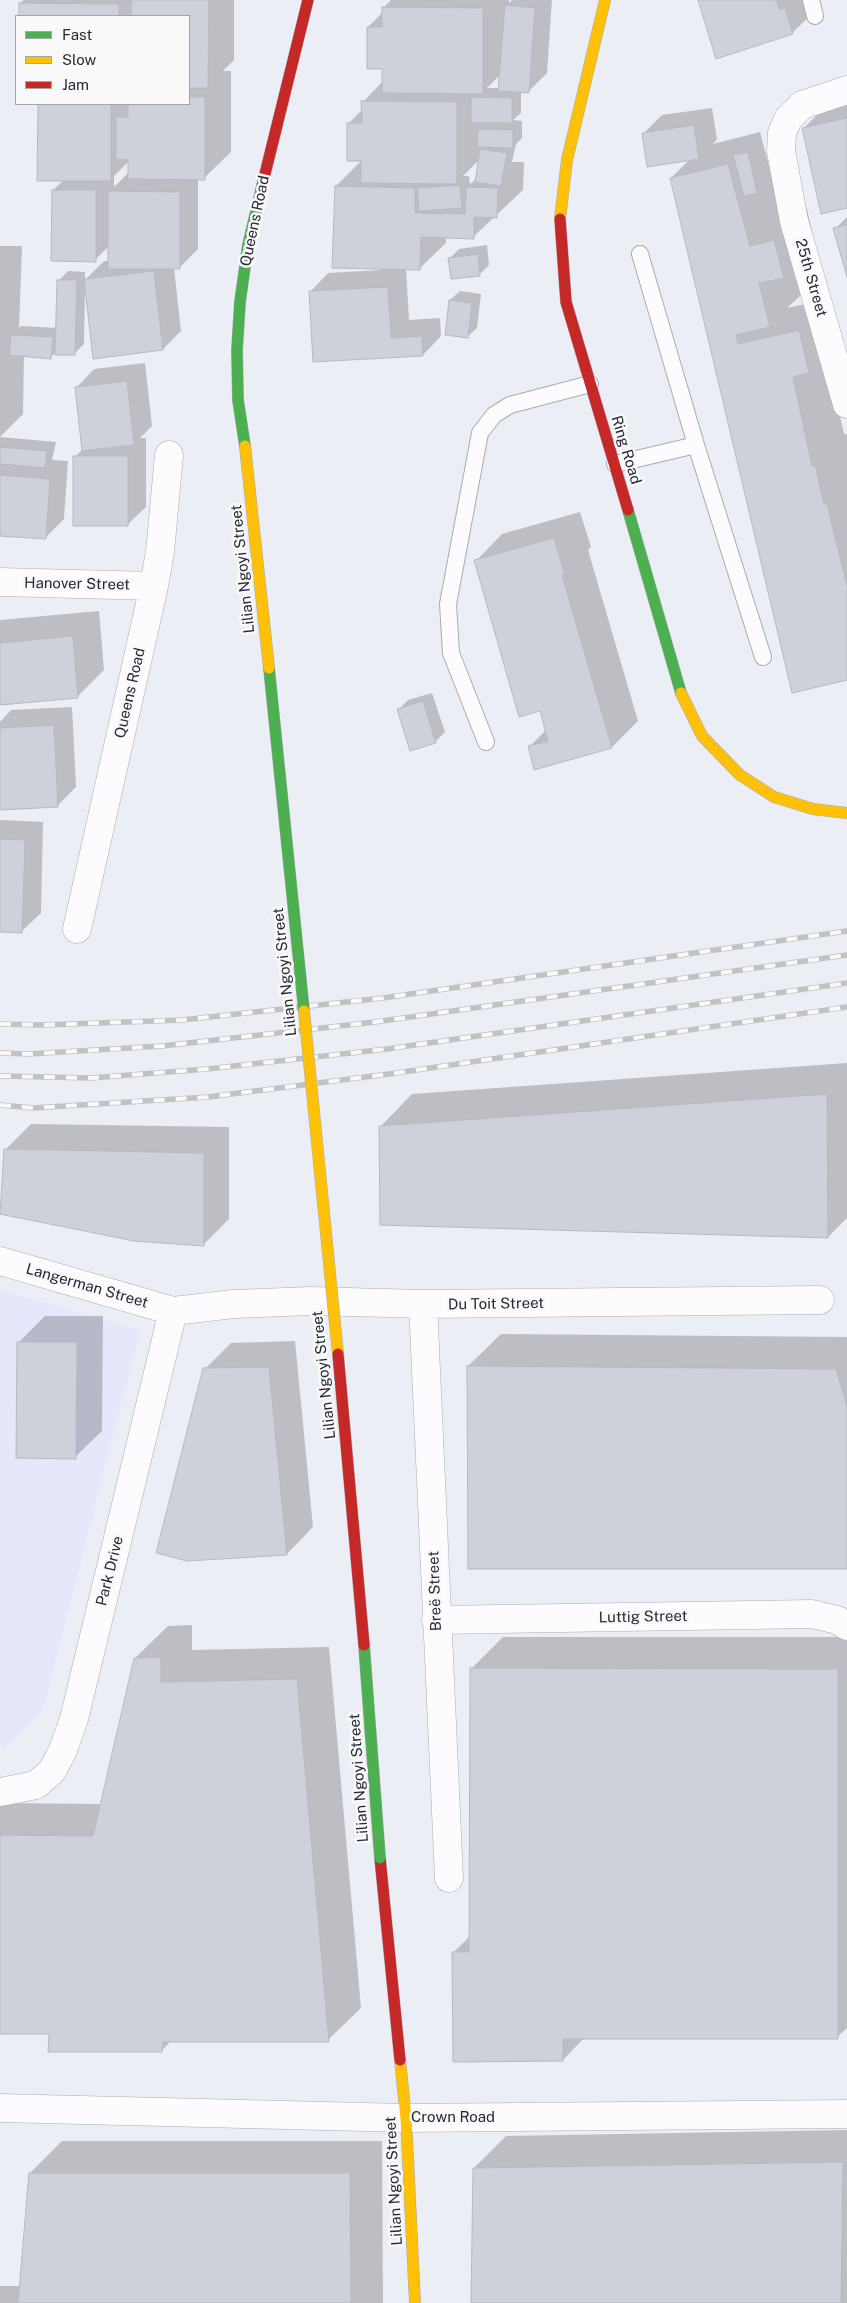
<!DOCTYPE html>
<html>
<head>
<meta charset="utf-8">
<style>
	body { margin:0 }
	#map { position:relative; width:847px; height:2303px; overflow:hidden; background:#eceef6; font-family:"Public Sans",sans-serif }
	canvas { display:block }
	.legend { position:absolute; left:15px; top:15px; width:175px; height:90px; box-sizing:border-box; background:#f9f9f9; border:1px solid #a4a5ab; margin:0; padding:6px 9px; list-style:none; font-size:15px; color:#252836 }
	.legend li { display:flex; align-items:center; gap:10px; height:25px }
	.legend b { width:25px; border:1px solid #a4a5ab }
</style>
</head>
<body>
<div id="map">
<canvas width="847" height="2303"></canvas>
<ul class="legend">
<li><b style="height:6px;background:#4caf50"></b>Fast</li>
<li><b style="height:6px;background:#ffc107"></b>Slow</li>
<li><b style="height:6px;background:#c62828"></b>Jam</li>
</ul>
</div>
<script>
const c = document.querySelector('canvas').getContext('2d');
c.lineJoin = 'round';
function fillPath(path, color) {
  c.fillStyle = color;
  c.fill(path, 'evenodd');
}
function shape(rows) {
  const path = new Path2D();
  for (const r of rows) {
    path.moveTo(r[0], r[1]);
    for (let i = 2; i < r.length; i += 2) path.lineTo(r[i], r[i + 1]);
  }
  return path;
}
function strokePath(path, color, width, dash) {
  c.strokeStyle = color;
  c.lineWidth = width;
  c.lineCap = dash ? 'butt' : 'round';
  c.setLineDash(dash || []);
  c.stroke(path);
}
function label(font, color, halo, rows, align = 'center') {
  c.font = font + ' "Public Sans",sans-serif';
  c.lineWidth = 5;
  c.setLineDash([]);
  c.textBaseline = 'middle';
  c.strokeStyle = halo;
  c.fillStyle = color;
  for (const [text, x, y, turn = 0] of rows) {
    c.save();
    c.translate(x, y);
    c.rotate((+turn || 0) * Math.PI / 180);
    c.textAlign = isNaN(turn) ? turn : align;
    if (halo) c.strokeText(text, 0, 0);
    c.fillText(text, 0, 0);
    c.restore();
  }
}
const built = shape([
	[0,1290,140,1330,43,1710,5,1748,0,1748]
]);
const shadow = shape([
	[24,0,234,0,234,60,223,71,231,71,231,152,204,178,198,178,198,249,179,268,174,268,181,331,163,349,85,290,84,344,74,354,55,353,51,357,24,355,23,414,0,437,0,246,22,246,19,328,21,326,57,328,58,281,68,271,85,272,85,280,104,261,109,261,109,246,95,260,53,190,64,180,39,180,39,104,189,104,189,16,20,16,20,3],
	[129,161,128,173,114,187,114,176],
	[391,0,509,0,509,3,512,0,552,0,547,73,528,92,521,91,521,113,513,120,522,121,522,138,516,144,512,162,524,162,523,190,473,237,446,236,446,243,419,269,406,269,409,320,440,318,441,336,423,355,314,360,310,292,328,273,380,270,336,186,362,160,348,124,363,109,363,102,383,81,383,68,368,27,383,12,383,8],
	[500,75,499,88,487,88],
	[480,159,477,178,470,184,469,176,463,176],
	[699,0,806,0,811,15,792,33],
	[847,98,847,207,803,129,830,102],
	[712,108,717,139,713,144,760,132,782,215,807,209,815,244,795,265,802,294,787,308,831,298,841,340,833,385,844,434,847,434,847,678,671,178,690,159,644,133,662,115],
	[847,217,847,273,835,229],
	[487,245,489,265,480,274,450,258,459,249],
	[460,291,481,294,477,328,467,337,450,300],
	[145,363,152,426,140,438,146,438,146,507,127,525,75,457,83,449,76,388,94,369],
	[0,437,56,442,52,460,68,461,64,519,46,537,0,535],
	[580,512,591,547,588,550,638,721,612,747,529,747,546,730,540,710,476,561,502,534],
	[99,611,104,670,77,697,0,704,0,620],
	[432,693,445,732,435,742,398,710,408,700],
	[72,707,76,787,58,805,0,809,0,722,11,710],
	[0,820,43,822,41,913,22,931,0,931],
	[847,1063,847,1218,828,1237,380,1127,412,1094],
	[31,1124,229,1127,229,1219,203,1245,5,1150],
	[45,1316,103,1316,102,1431,75,1457,19,1342],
	[501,1334,847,1337,847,1568,468,1366],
	[295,1341,313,1527,287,1554,205,1369,231,1343],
	[192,1625,192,1650,329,1647,361,2008,328,2040,171,2041,162,2050,50,2032,0,2033,0,1803,102,1804,135,1658,168,1626],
	[503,1637,847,1637,847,2028,837,2037,585,2037,563,2060,453,1953,471,1935,471,1669],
	[847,2130,847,2303,472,2303,474,2168,506,2136],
	[62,2141,382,2141,383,2303,0,2303,0,2286,21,2286,30,2173]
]);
const building = shape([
	[131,0,209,0,208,88,189,88,189,16,131,16,131,0],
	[698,0,776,0,780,10,785,8,793,34,716,59,698,0],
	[19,3,119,4,119,16,19,16,19,3],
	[505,5,535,8,529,93,498,91,505,5],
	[382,7,483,8,483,94,382,93,382,69,367,69,367,27,382,27,382,7],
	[189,97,205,97,205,180,128,179,128,160,116,159,116,117,128,117,128,104,189,104,189,97],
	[471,97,512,98,512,123,471,123,471,97],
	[361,101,457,102,457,184,361,183,361,161,347,161,347,123,362,123,361,101],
	[38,104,111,104,111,181,37,181,38,104],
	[847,118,847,208,821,214,802,128,847,118],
	[694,125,699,159,647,167,642,133,694,125],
	[478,129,513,130,513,148,477,147,478,129],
	[480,149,507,153,501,186,475,182,480,149],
	[748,152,757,193,744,196,733,155,748,152],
	[728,164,750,246,774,240,784,278,759,283,770,327,736,335,738,344,799,330,809,373,793,377,812,466,815,465,824,504,827,504,847,586,847,680,792,693,670,178,728,164],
	[460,185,462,208,419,211,417,188,460,185],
	[335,186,415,188,415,213,465,214,466,187,498,188,497,218,474,217,474,239,421,237,420,270,332,268,335,186],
	[52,190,96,190,96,262,51,261,52,190],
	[108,191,180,192,180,269,108,269,108,191],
	[847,225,847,277,833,228,847,225],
	[478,254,480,276,451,279,448,258,478,254],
	[154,271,163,350,93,359,84,279,154,271],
	[57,280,77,280,75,355,55,355,57,280],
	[388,287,391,338,422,336,423,356,313,362,309,291,388,287],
	[449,300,472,303,468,338,445,335,449,300],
	[11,335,53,337,51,359,9,355,11,335],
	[127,381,134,445,82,451,75,387,127,381],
	[0,447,47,451,45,468,0,464,0,447],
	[73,456,128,456,128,526,73,526,73,456],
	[0,475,50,479,46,539,0,536,0,475],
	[554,538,565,575,562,575,612,748,534,770,528,746,548,741,540,711,519,717,474,560,554,538],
	[73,636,78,698,0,705,0,643,73,636],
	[423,701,436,743,410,751,397,709,423,701],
	[54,725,58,807,0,810,0,728,54,725],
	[0,839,25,840,22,933,0,932,0,839],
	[827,1094,828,1238,380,1225,379,1126,827,1094],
	[4,1149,204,1153,204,1246,134,1241,0,1214,4,1149],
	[17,1342,77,1342,76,1459,16,1458,17,1342],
	[467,1366,836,1369,847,1406,847,1569,468,1569,467,1366],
	[269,1367,287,1555,187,1561,156,1553,203,1368,269,1367],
	[161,1657,161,1682,297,1679,329,2042,163,2042,162,2052,48,2052,49,2034,0,2034,0,1835,93,1836,134,1658,161,1657],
	[470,1668,838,1669,838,2039,563,2039,563,2061,453,2062,452,1952,469,1952,470,1668],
	[843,2162,841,2303,471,2303,473,2168,843,2162],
	[29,2173,350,2173,351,2303,18,2303,29,2173]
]);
const lane = shape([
	[811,0,815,16],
	[640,254,696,445,763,657],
	[615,464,696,445],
	[486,742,451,653,448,604,480,433,494,415,510,405,590,384]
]);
const street = shape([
	[847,90,802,105,788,119,782,133,781,151,794,221,847,404],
	[0,582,154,586],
	[77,929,154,586,160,552,169,455],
	[0,1261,173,1311,234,1304,311,1301,423,1304,820,1300],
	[423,1304,449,1878],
	[436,1620,812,1614,837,1620,847,1626],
	[0,1792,36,1785,52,1771,63,1750,74,1719,173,1311],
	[0,2108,406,2118,847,2114]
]);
const fast = shape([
	[245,446,238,400,237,350,240,302,248,245,263,182],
	[628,510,681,693]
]);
const slow = shape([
	[560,219,567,160,605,0],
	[681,693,702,736,740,775,774,797,813,809,847,813],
	[400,2060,406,2118,415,2303]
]);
const jam = shape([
	[263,182,308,0],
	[560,219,566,302,628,510],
	[380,1858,400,2060]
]);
const rail = shape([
	[0,1024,42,1025,182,1020,383,998,847,931],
	[0,1053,29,1054,162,1046,375,1022,847,955],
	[0,1076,91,1078,207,1069,387,1049,847,983],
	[0,1105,33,1108,208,1097,389,1074,847,1007]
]);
const fastBridge = shape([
	[269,668,304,1011],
	[364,1645,380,1858]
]);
const slowBridge = shape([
	[245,446,269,668],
	[304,1011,338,1354]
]);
const jamBridge = shape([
	[338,1354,364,1645]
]);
const streetNames = [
	["Queens Road",255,221,-78],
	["25th Street",811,278,74],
	["Ring Road",626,450,73],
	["Lilian Ngoyi Street",243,569,-96],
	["Hanover Street",77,584,1],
	["Queens Road",130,693,-77],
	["Lilian Ngoyi Street",285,972,-96],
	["Langerman Street",87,1286,16],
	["Du Toit Street",496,1304,-1],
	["Lilian Ngoyi Street",324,1375,-96],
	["Park Drive",110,1571,-76],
	["Breë Street",435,1591,-92],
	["Luttig Street",643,1617,-1],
	["Lilian Ngoyi Street",359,1778,-94],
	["Crown Road",453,2117],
	["Lilian Ngoyi Street",394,2181,-93]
];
fillPath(built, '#e4e8fa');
fillPath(shadow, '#0003');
fillPath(building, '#ced0da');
strokePath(building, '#b6b8c2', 1);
strokePath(lane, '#a9abb5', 18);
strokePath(street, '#a9abb5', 29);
strokePath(fast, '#a9abb5', 12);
strokePath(slow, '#a9abb5', 12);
strokePath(jam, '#a9abb5', 12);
strokePath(lane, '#fcfcfe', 16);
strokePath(street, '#fcfcfe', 28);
strokePath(fast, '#4caf50', 11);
strokePath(slow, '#ffc107', 11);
strokePath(jam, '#c62828', 11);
strokePath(rail, '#c1c2c5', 5.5);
strokePath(rail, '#f9f9f9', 4, [11]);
strokePath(fastBridge, '#a9abb5', 12, []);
strokePath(slowBridge, '#a9abb5', 12, []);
strokePath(jamBridge, '#a9abb5', 12, []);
strokePath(fastBridge, '#4caf50', 11);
strokePath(slowBridge, '#ffc107', 11);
strokePath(jamBridge, '#c62828', 11);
label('15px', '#252836', '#f9f9f9', streetNames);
</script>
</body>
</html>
